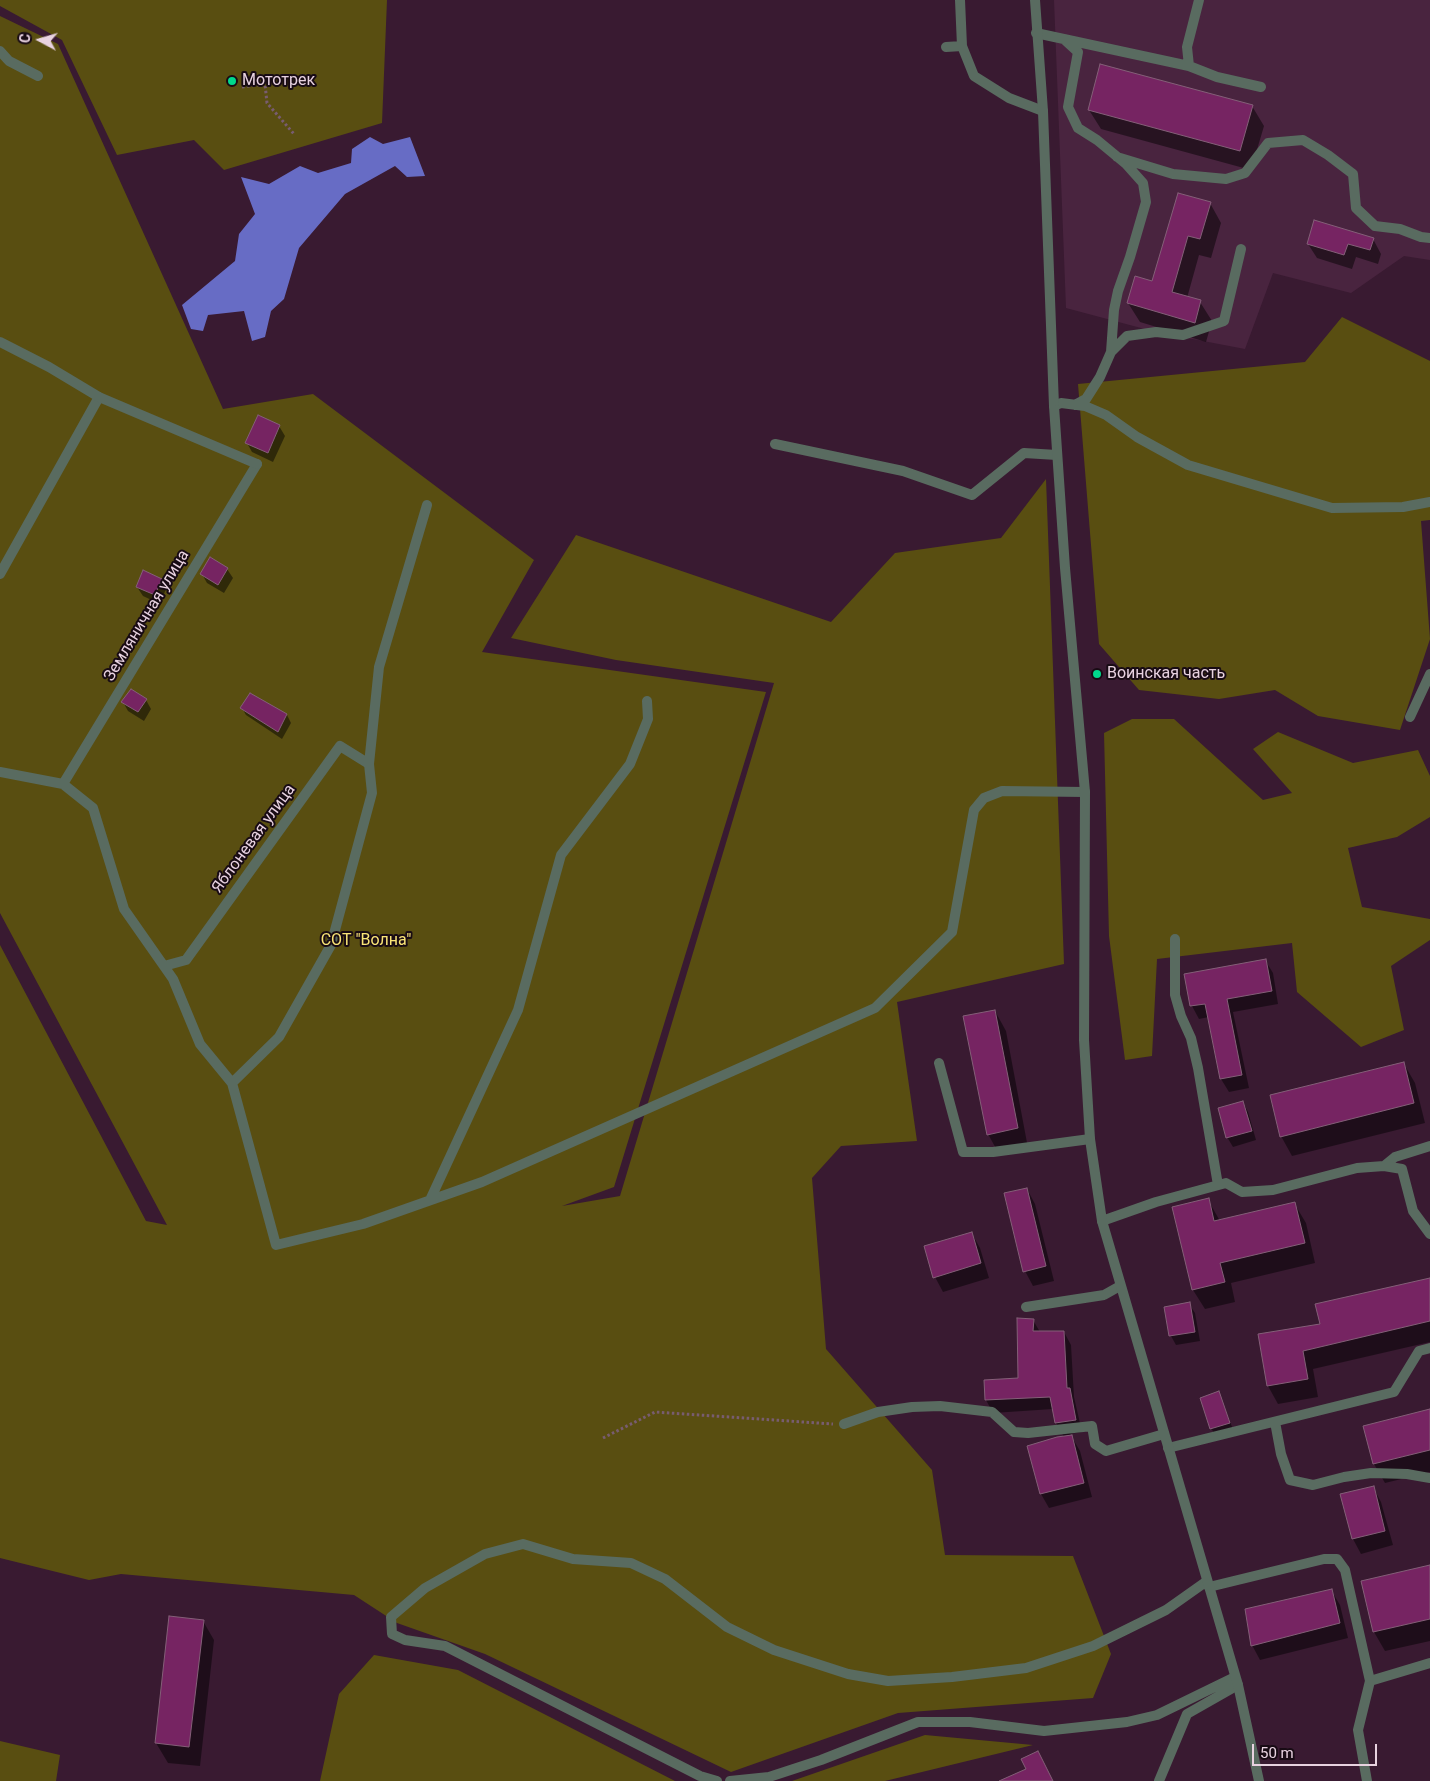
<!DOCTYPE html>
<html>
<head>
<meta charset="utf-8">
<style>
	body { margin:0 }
	#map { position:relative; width:1430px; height:1781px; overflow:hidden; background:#391a31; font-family:Roboto,sans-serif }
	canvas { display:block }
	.north { position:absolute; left:15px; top:15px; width:50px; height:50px; -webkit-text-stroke:4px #180b14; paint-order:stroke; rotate:276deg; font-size:14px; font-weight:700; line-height:20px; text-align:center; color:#e8d2e0 }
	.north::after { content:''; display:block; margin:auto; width:18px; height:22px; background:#e8d2e0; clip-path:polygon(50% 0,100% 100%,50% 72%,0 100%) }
	.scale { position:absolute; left:1252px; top:1744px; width:125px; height:22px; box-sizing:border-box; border:2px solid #e8d2e0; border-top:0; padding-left:6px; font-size:15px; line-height:18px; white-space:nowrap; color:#e8d2e0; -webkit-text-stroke:4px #180b14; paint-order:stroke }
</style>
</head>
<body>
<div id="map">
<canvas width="1430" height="1781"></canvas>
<div class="north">С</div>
<div class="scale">50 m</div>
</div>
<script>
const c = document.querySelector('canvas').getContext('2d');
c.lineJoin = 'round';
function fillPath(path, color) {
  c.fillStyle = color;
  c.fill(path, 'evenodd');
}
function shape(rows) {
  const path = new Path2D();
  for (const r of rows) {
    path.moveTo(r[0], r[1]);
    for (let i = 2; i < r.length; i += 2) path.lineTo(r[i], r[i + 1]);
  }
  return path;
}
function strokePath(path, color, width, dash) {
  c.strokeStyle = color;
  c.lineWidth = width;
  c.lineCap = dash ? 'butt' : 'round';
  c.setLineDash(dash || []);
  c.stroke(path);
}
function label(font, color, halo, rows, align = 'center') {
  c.font = font + ' Roboto,sans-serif';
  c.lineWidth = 4;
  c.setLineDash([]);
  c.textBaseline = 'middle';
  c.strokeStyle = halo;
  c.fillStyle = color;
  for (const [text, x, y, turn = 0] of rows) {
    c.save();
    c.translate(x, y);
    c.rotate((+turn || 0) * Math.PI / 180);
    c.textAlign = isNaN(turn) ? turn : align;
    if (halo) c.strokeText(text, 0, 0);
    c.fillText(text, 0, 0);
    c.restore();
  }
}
const built = shape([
	[1054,0,1430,0,1430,260,1404,256,1351,293,1273,273,1245,349,1156,332,1066,308]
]);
const green = shape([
	[0,0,387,0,382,123,224,170,194,140,117,155,62,40,0,6],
	[0,16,58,44,223,409,313,394,534,560,482,652,766,692,614,1187,562,1206,620,1196,774,683,616,660,511,638,576,535,831,622,895,553,1001,538,1046,479,1064,964,897,1002,917,1141,841,1146,812,1178,826,1349,932,1470,945,1555,1073,1556,1111,1654,1093,1698,898,1713,731,1772,485,1654,397,1623,354,1595,121,1574,89,1580,0,1558,0,945,146,1221,167,1225,0,913],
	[1342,317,1430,361,1430,520,1421,521,1430,639,1400,730,1318,716,1275,690,1219,699,1139,690,1099,644,1078,384,1305,362],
	[1132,719,1174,719,1263,800,1292,793,1253,749,1278,732,1353,763,1418,750,1430,776,1430,817,1397,837,1348,848,1362,907,1430,919,1430,940,1391,966,1404,1030,1361,1047,1297,992,1292,943,1157,959,1152,1056,1125,1060,1109,936,1104,733],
	[374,1655,458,1670,675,1781,320,1781,339,1694],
	[925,1735,1033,1745,885,1781,792,1781],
	[0,1741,60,1755,56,1781,0,1781]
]);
const water = shape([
	[370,137,383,144,410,137,425,176,407,177,395,166,345,194,299,248,284,299,271,311,265,337,252,341,244,311,208,315,203,331,191,329,182,305,235,261,239,234,255,214,241,177,269,184,300,166,318,173,351,163,352,149]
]);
const shadow = shape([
	[1252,106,1264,126,1251,170,1101,129,1089,110],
	[1210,203,1221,223,1211,258,1199,255,1187,298,1200,302,1212,321,1206,342,1140,322,1128,303,1153,282],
	[1373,239,1381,254,1378,264,1356,257,1352,269,1317,258,1308,244],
	[279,426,285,436,273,462,252,452,247,443],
	[227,569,233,578,224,593,207,583,202,574],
	[161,580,166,589,160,604,143,596,137,587],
	[250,695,287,715,291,723,282,739,246,715,242,708],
	[146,700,151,709,144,721,128,711,123,702],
	[1265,960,1273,973,1278,1004,1233,1012,1249,1088,1229,1092,1221,1079,1209,1017,1199,1019,1192,1006,1186,975],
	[995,1011,1006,1031,1028,1148,999,1154,988,1134],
	[1404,1064,1415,1083,1425,1123,1292,1156,1281,1136],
	[1243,1102,1248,1112,1256,1140,1233,1147,1227,1137],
	[1027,1189,1035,1204,1054,1281,1033,1286,1025,1271],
	[1208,1200,1220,1221,1294,1203,1306,1223,1315,1263,1231,1283,1235,1302,1205,1309,1193,1290],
	[972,1234,980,1248,989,1278,943,1292,935,1277],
	[1430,1279,1430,1342,1313,1369,1318,1397,1278,1404,1268,1386,1321,1325],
	[1189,1304,1195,1313,1200,1341,1176,1345,1171,1336,1166,1308],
	[1033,1320,1040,1332,1064,1332,1071,1345,1074,1397,1082,1432,1070,1434,1080,1451,1092,1497,1049,1508,1041,1494,1029,1447,1064,1437,1056,1423,1053,1409,993,1413,986,1400,985,1381,1019,1379],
	[1219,1393,1234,1432,1217,1438,1211,1428],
	[1430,1411,1430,1472,1385,1483,1374,1464,1365,1427],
	[1373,1487,1381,1502,1393,1545,1361,1554,1353,1539,1342,1495],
	[1430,1566,1430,1641,1385,1651,1374,1632],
	[1331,1590,1340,1605,1348,1638,1260,1660,1252,1645],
	[203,1621,214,1640,200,1766,168,1763,156,1743]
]);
const building = shape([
	[1100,64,1253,105,1240,151,1088,110,1100,64],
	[1178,193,1211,202,1200,239,1188,236,1172,292,1201,300,1195,323,1127,303,1135,276,1152,281,1178,193],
	[1314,220,1374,238,1370,250,1348,244,1344,255,1307,244,1314,220],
	[258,415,280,425,268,453,245,443,258,415],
	[210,557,228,568,218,585,200,574,210,557],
	[143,570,162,579,155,595,136,587,143,570],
	[131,689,147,699,138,712,121,702,131,689],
	[250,693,287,714,278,732,240,708,250,693],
	[1266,959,1272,991,1227,999,1242,1075,1220,1079,1205,1004,1190,1006,1184,974,1266,959],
	[995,1010,1018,1128,987,1135,963,1016,995,1010],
	[1404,1062,1414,1103,1280,1137,1270,1095,1404,1062],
	[1243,1101,1252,1131,1226,1138,1218,1108,1243,1101],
	[1027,1188,1046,1266,1023,1272,1004,1193,1027,1188],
	[1209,1198,1214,1221,1295,1202,1305,1243,1220,1263,1225,1282,1192,1290,1172,1207,1209,1198],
	[972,1232,981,1263,933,1278,924,1246,972,1232],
	[1430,1278,1430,1321,1303,1351,1308,1379,1267,1386,1258,1334,1320,1324,1315,1304,1430,1278],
	[1190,1302,1195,1332,1169,1336,1164,1307,1190,1302],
	[1017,1318,1034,1319,1033,1331,1064,1331,1067,1388,1070,1388,1076,1420,1055,1423,1050,1397,985,1400,984,1380,1018,1378,1017,1318],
	[1219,1391,1230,1423,1210,1429,1200,1398,1219,1391],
	[1430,1409,1430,1450,1373,1464,1363,1426,1430,1409],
	[1072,1435,1084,1483,1040,1494,1027,1446,1057,1437,1072,1435],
	[1374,1486,1385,1531,1352,1539,1340,1494,1374,1486],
	[1430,1565,1430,1619,1373,1632,1361,1581,1430,1565],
	[1332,1589,1340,1623,1251,1646,1245,1609,1332,1589],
	[169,1616,204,1620,189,1747,155,1743,169,1616],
	[1038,1751,1053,1781,999,1781,1026,1769,1021,1759,1038,1751]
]);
const path = shape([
	[242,87,265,84,267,103,294,134],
	[603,1438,655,1412,833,1424]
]);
const service = shape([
	[960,0,962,46,974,76,1009,98,1043,111],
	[1036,33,1189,66,1217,77,1261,87],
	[1065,40,1078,52,1068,107,1078,128,1097,140,1126,164,1143,183,1146,202,1130,257,1118,291,1114,310,1111,352],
	[946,47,962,46],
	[0,51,9,61,38,76],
	[1189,66,1187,47,1199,0],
	[1117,157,1173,174,1226,179,1245,173,1268,143,1303,140,1328,155,1353,174,1356,208,1375,226,1400,229,1421,237,1430,238],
	[1075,405,1086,399,1100,377,1111,352,1127,336,1156,332,1183,335,1224,321,1241,249],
	[1054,406,1061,403,1085,406,1106,415,1137,437,1188,465,1332,508,1403,507,1430,502],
	[775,444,903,471,972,495,1024,453,1057,455],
	[0,574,99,397],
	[1410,717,1430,674],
	[0,772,63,784,93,808,124,909,173,979,200,1044,232,1083,276,1245,363,1224,482,1182,875,1008,952,932,974,810,984,798,1002,791,1085,792],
	[63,784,257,464],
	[1175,939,1175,995,1181,1016,1191,1038,1198,1068,1218,1185],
	[164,966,186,960,340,746,369,764],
	[939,1063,963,1152,993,1152,1090,1139],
	[232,1083,279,1037,331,945,372,793,369,764,379,667,427,505],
	[1384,1166,1395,1157,1430,1146],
	[430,1200,518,1010,561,855,630,764,648,719,647,701],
	[1102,1221,1156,1202,1226,1183,1242,1192,1273,1190,1357,1168,1384,1166,1402,1169,1413,1211,1430,1234],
	[1026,1307,1104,1295,1120,1286],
	[1275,1422,1281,1454,1290,1480,1313,1485,1344,1477,1371,1473,1407,1474,1430,1478],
	[844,1424,878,1412,912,1407,940,1406,992,1412,1014,1432,1028,1433,1092,1426,1095,1444,1106,1451,1164,1434],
	[1168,1448,1394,1392,1419,1351,1430,1348],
	[1209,1587,1324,1559,1337,1559,1345,1570,1370,1681,1358,1730,1367,1781],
	[1370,1681,1430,1663],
	[717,1781,700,1776,445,1646,405,1640,392,1634,391,1617,425,1588,485,1554,523,1544,573,1559,631,1563,665,1579,727,1627,774,1650,848,1674,888,1681,952,1677,1026,1668,1093,1646,1166,1610,1207,1581],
	[730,1781,769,1777,821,1760,918,1722,970,1722,1044,1731,1127,1722,1157,1715,1235,1677],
	[1159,1781,1187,1714,1238,1685]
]);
const minor = shape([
	[0,342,49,367,99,397,257,464]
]);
const tertiary = shape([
	[1035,0,1043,111,1054,406,1065,568,1085,792,1084,1040,1090,1139,1102,1221,1238,1685,1259,1781]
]);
const markers = [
	[232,81,5,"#00d98c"],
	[1097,674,5,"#00d98c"]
];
const poiNames = [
	["Мототрек",242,81],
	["Воинская часть",1107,674]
];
const streetNames = [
	["Земляничная улица",147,616,-59],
	["Яблоневая улица",254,839,-54]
];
const parkNames = [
	["СОТ \"Волна\"",366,941]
];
fillPath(built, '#49243f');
fillPath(green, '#594e11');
fillPath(water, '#676cc5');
fillPath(shadow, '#0007');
fillPath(building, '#762462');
strokePath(building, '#845f78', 1);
strokePath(path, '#785c70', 3, [2.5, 2.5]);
strokePath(service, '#596b60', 10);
strokePath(minor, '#596b60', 10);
strokePath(tertiary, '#596b60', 10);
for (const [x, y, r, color] of markers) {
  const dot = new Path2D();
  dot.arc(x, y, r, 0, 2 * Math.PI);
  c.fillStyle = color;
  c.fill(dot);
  strokePath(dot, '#180b14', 2);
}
label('16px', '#e8d2e0', '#180b14', poiNames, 'left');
label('16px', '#e8d2e0', '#180b14', streetNames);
label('16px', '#fae577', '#180b14', parkNames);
</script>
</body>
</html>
